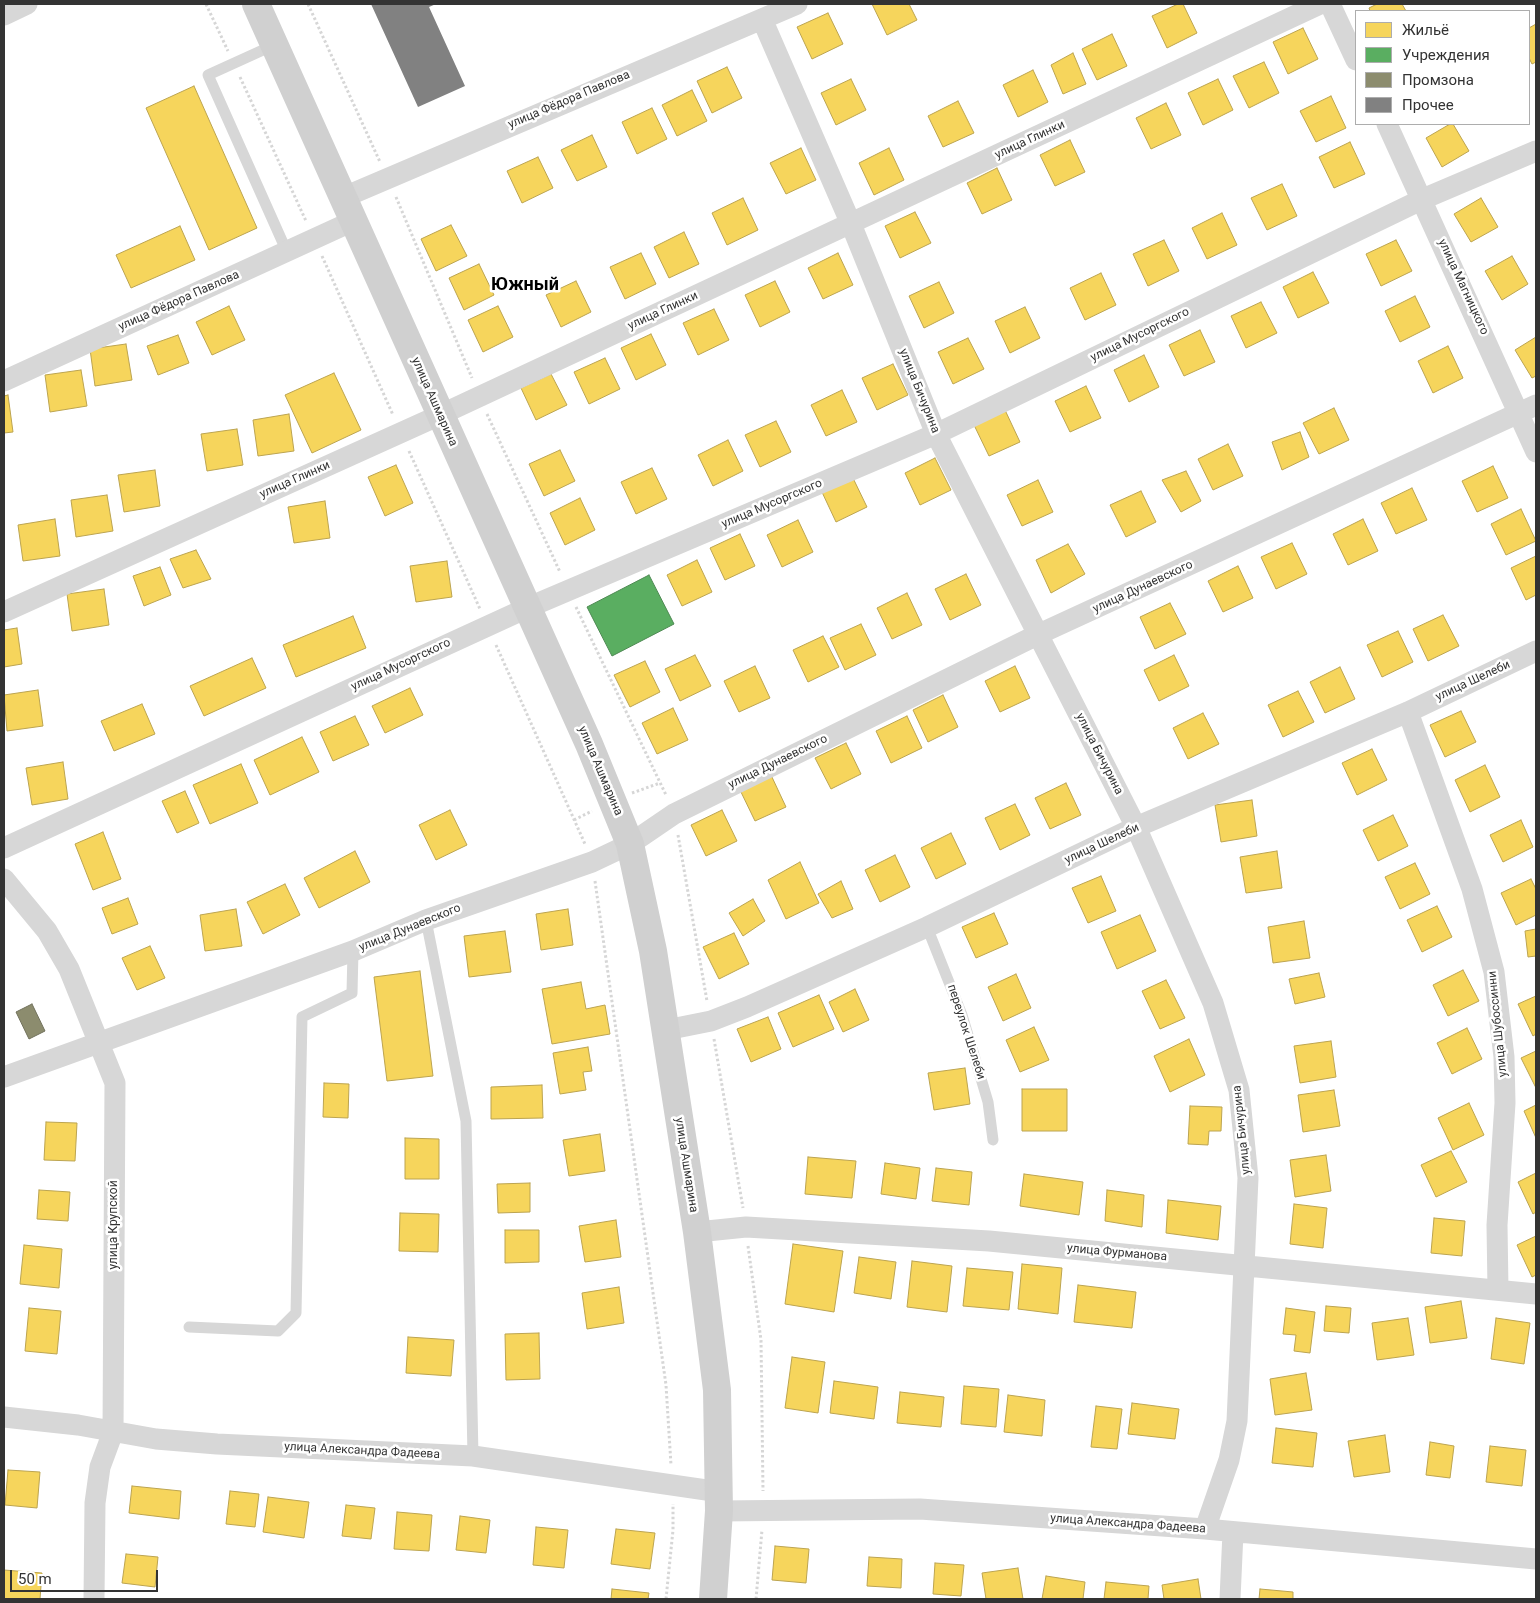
<!DOCTYPE html>
<html>
<head>
<meta charset="utf-8">
<style>
	body { margin:0 }
	#map { position:relative; width:1540px; height:1603px; overflow:hidden; background:#fff; font-family:Roboto,sans-serif }
	canvas { display:block }
	.frame { position:absolute; inset:0; border:5px solid #333; pointer-events:none }
	.legend { position:absolute; left:1355px; top:10px; width:175px; height:115px; box-sizing:border-box; background:#fff; border:1px solid #adadad; margin:0; padding:6px 9px; list-style:none; font-size:15px; color:#333 }
	.legend li { display:flex; align-items:center; gap:10px; height:25px }
	.legend b { width:25px; border:1px solid #adadad }
	.scale { position:absolute; left:10px; top:1570px; width:148px; height:22px; box-sizing:border-box; border:2px solid #333; border-top:0; padding-left:6px; font-size:15px; line-height:18px; white-space:nowrap; color:#333; -webkit-text-stroke:4px #fff; paint-order:stroke }
</style>
</head>
<body>
<div id="map">
<canvas width="1540" height="1603"></canvas>
<div class="frame"></div>
<ul class="legend">
<li><b style="height:14px;background:#f6d55c"></b>Жильё</li>
<li><b style="height:14px;background:#5aae61"></b>Учреждения</li>
<li><b style="height:14px;background:#8c8c6e"></b>Промзона</li>
<li><b style="height:14px;background:#818181"></b>Прочее</li>
</ul>
<div class="scale">50 m</div>
</div>
<script>
const c = document.querySelector('canvas').getContext('2d');
c.lineJoin = 'round';
function fillPath(path, color) {
  c.fillStyle = color;
  c.fill(path, 'evenodd');
}
function shape(rows) {
  const path = new Path2D();
  for (const r of rows) {
    path.moveTo(r[0], r[1]);
    for (let i = 2; i < r.length; i += 2) path.lineTo(r[i], r[i + 1]);
  }
  return path;
}
function strokePath(path, color, width, dash) {
  c.strokeStyle = color;
  c.lineWidth = width;
  c.lineCap = dash ? 'butt' : 'round';
  c.setLineDash(dash || []);
  c.stroke(path);
}
function label(font, color, halo, rows, align = 'center') {
  c.font = font + ' Roboto,sans-serif';
  c.lineWidth = 5;
  c.setLineDash([]);
  c.textBaseline = 'middle';
  c.strokeStyle = halo;
  c.fillStyle = color;
  for (const [text, x, y, turn = 0] of rows) {
    c.save();
    c.translate(x, y);
    c.rotate((+turn || 0) * Math.PI / 180);
    c.textAlign = isNaN(turn) ? turn : align;
    if (halo) c.strokeText(text, 0, 0);
    c.fillText(text, 0, 0);
    c.restore();
  }
}
const homes = shape([
	[872,4,909,4,917,20,887,35,872,4],
	[1178,4,1183,4,1197,33,1167,48,1152,16,1178,4],
	[1377,4,1402,4,1406,11,1370,11,1369,8,1377,4],
	[828,13,843,44,812,59,797,27,828,13],
	[1536,24,1536,62,1532,64,1529,58,1529,28,1536,24],
	[1303,28,1318,59,1288,74,1273,42,1303,28],
	[1112,34,1127,66,1097,80,1082,49,1112,34],
	[1073,53,1086,84,1063,94,1051,65,1073,53],
	[1264,62,1279,93,1249,108,1233,76,1264,62],
	[727,67,742,98,712,113,697,81,727,67],
	[1033,70,1048,102,1018,117,1003,85,1033,70],
	[851,79,866,110,836,125,821,93,851,79],
	[1218,79,1233,110,1203,125,1188,93,1218,79],
	[194,86,257,228,209,250,146,108,194,86],
	[692,90,707,121,677,136,662,105,692,90],
	[1331,96,1346,128,1316,142,1300,111,1331,96],
	[958,101,974,133,943,147,928,116,958,101],
	[1166,103,1181,135,1151,149,1136,118,1166,103],
	[652,108,667,139,637,154,622,122,652,108],
	[1450,124,1453,124,1469,151,1442,167,1426,138,1450,124],
	[592,135,607,167,577,181,561,150,592,135],
	[1070,140,1085,172,1055,186,1040,155,1070,140],
	[1350,142,1365,174,1334,188,1319,157,1350,142],
	[801,148,816,180,786,194,770,163,801,148],
	[889,148,904,180,874,195,859,163,889,148],
	[538,157,553,188,522,203,507,171,538,157],
	[997,168,1012,200,982,214,967,183,997,168],
	[1282,184,1297,216,1267,230,1251,198,1282,184],
	[743,198,758,230,727,245,712,213,743,198],
	[1481,198,1498,227,1471,242,1454,214,1481,198],
	[915,212,931,243,900,258,885,226,915,212],
	[1222,213,1237,245,1207,259,1192,228,1222,213],
	[451,225,467,256,436,271,421,239,451,225],
	[180,226,195,260,131,288,116,255,180,226],
	[684,232,699,264,669,278,654,247,684,232],
	[1164,240,1179,271,1148,286,1133,254,1164,240],
	[1396,240,1412,271,1381,286,1366,254,1396,240],
	[641,253,656,284,625,299,610,267,641,253],
	[838,253,853,285,823,299,808,268,838,253],
	[1512,256,1528,284,1502,300,1485,271,1512,256],
	[479,264,494,295,464,310,449,278,479,264],
	[1313,272,1329,303,1298,318,1283,287,1313,272],
	[1101,273,1116,305,1085,320,1070,288,1101,273],
	[576,281,591,312,561,327,546,295,576,281],
	[775,281,790,312,760,327,745,295,775,281],
	[939,282,954,313,924,328,909,296,939,282],
	[1415,296,1430,327,1400,342,1385,311,1415,296],
	[1261,302,1277,333,1246,348,1231,316,1261,302],
	[229,306,245,340,212,355,196,322,229,306],
	[498,306,513,337,483,352,468,320,498,306],
	[1025,307,1040,338,1010,353,995,321,1025,307],
	[714,309,729,340,698,355,683,323,714,309],
	[1200,330,1215,362,1184,376,1169,345,1200,330],
	[651,334,666,365,636,380,621,348,651,334],
	[178,335,189,363,158,375,147,346,178,335],
	[1536,337,1536,376,1532,378,1515,350,1536,337],
	[968,338,984,369,953,384,938,352,968,338],
	[126,344,132,380,95,386,90,349,126,344],
	[1448,346,1463,378,1433,393,1418,361,1448,346],
	[1144,355,1159,387,1129,402,1114,370,1144,355],
	[605,358,620,389,589,404,574,372,605,358],
	[893,364,908,395,877,410,862,378,893,364],
	[81,370,87,406,50,412,45,375,81,370],
	[334,373,361,430,312,453,285,395,334,373],
	[551,374,567,405,536,420,521,388,551,374],
	[1086,386,1101,418,1070,432,1055,401,1086,386],
	[842,390,857,422,826,436,811,405,842,390],
	[8,395,13,432,4,433,4,396,8,395],
	[1334,408,1349,440,1319,454,1303,423,1334,408],
	[1005,410,1020,442,989,456,974,425,1005,410],
	[289,414,294,451,258,456,253,420,289,414],
	[776,421,791,452,760,467,745,435,776,421],
	[237,429,243,465,207,471,201,434,237,429],
	[1300,432,1309,457,1282,470,1272,442,1300,432],
	[728,440,743,471,713,486,698,455,728,440],
	[1228,444,1243,476,1213,490,1198,459,1228,444],
	[560,450,575,481,544,496,529,464,560,450],
	[935,458,951,490,920,505,905,473,935,458],
	[396,465,413,503,385,516,368,477,396,465],
	[1493,466,1508,498,1477,512,1462,481,1493,466],
	[652,468,667,499,636,514,621,482,652,468],
	[155,470,160,506,124,512,118,475,155,470],
	[1186,471,1201,501,1181,512,1162,480,1186,471],
	[852,476,867,507,836,522,821,490,852,476],
	[1038,480,1053,512,1022,526,1007,495,1038,480],
	[1412,488,1427,520,1396,534,1381,503,1412,488],
	[1141,491,1156,522,1126,537,1110,505,1141,491],
	[107,495,113,531,76,537,71,500,107,495],
	[580,498,595,530,565,545,550,513,580,498],
	[325,501,330,538,294,543,288,507,325,501],
	[1521,509,1536,541,1506,555,1491,524,1521,509],
	[55,519,60,556,23,561,18,525,55,519],
	[1363,519,1378,551,1348,565,1333,534,1363,519],
	[798,520,813,552,782,567,767,535,798,520],
	[740,534,755,566,725,580,710,548,740,534],
	[1292,543,1307,574,1276,589,1261,557,1292,543],
	[1068,544,1085,574,1051,593,1036,560,1068,544],
	[196,550,211,579,183,588,170,559,196,550],
	[1536,556,1536,595,1526,600,1511,568,1536,556],
	[697,560,712,592,682,606,667,575,697,560],
	[447,561,452,597,416,602,410,566,447,561],
	[1238,566,1253,598,1223,612,1208,581,1238,566],
	[160,567,171,595,144,606,133,576,160,567],
	[966,574,981,605,950,620,935,589,966,574],
	[104,589,109,625,72,631,67,594,104,589],
	[907,593,922,625,892,639,877,608,907,593],
	[1170,603,1186,634,1155,649,1140,617,1170,603],
	[1443,615,1459,646,1428,661,1413,629,1443,615],
	[353,616,366,648,296,677,283,645,353,616],
	[861,624,876,655,845,670,830,638,861,624],
	[17,628,22,664,4,667,4,630,17,628],
	[1398,631,1413,662,1382,677,1367,645,1398,631],
	[823,636,839,667,808,682,793,650,823,636],
	[695,655,711,686,680,701,665,669,695,655],
	[1174,655,1189,686,1159,701,1144,670,1174,655],
	[252,658,266,688,204,716,190,686,252,658],
	[645,661,660,692,630,707,614,675,645,661],
	[755,666,770,698,739,712,724,681,755,666],
	[1015,666,1030,698,1000,712,985,681,1015,666],
	[1340,667,1355,699,1325,713,1310,682,1340,667],
	[410,688,423,715,385,733,372,706,410,688],
	[38,690,43,726,7,731,4,695,38,690],
	[1298,691,1314,722,1283,737,1268,705,1298,691],
	[943,695,958,727,928,742,913,710,943,695],
	[142,704,155,734,114,751,101,721,142,704],
	[673,708,688,740,657,754,642,723,673,708],
	[1461,711,1476,742,1445,757,1430,725,1461,711],
	[1203,713,1219,744,1188,759,1173,728,1203,713],
	[355,716,369,745,333,761,320,732,355,716],
	[907,716,922,748,891,763,876,731,907,716],
	[302,737,319,772,270,795,254,760,302,737],
	[846,743,861,774,831,789,815,758,846,743],
	[1372,749,1387,780,1357,795,1342,763,1372,749],
	[63,762,68,799,32,805,26,768,63,762],
	[241,764,258,803,210,824,193,785,241,764],
	[1485,765,1500,797,1470,812,1455,780,1485,765],
	[771,775,786,807,755,821,740,790,771,775],
	[1066,783,1081,815,1050,829,1035,798,1066,783],
	[185,791,199,823,177,833,162,801,185,791],
	[1252,800,1257,836,1221,842,1215,805,1252,800],
	[1015,804,1030,835,1000,850,985,818,1015,804],
	[450,810,467,845,436,860,419,825,450,810],
	[722,810,737,841,706,856,691,825,722,810],
	[1393,815,1408,846,1378,861,1363,830,1393,815],
	[1521,820,1533,847,1503,862,1490,835,1521,820],
	[103,832,121,879,93,890,75,844,103,832],
	[951,833,966,864,936,879,921,848,951,833],
	[355,851,370,882,319,908,304,878,355,851],
	[1277,851,1282,888,1246,893,1240,857,1277,851],
	[895,855,910,887,880,902,865,870,895,855],
	[800,862,819,903,786,919,768,880,800,862],
	[1415,863,1430,894,1400,909,1385,877,1415,863],
	[1101,876,1116,911,1088,923,1072,888,1101,876],
	[1531,879,1536,889,1536,915,1516,925,1501,893,1531,879],
	[841,881,853,909,832,918,818,894,841,881],
	[285,884,300,915,263,934,247,902,285,884],
	[128,898,138,924,112,934,102,908,128,898],
	[753,899,765,921,743,936,729,913,753,899],
	[1437,906,1452,937,1422,952,1407,920,1437,906],
	[236,909,242,946,205,951,200,915,236,909],
	[568,909,573,945,541,950,536,914,568,909],
	[994,913,1008,944,976,958,962,927,994,913],
	[1140,915,1156,951,1117,969,1101,932,1140,915],
	[1304,921,1310,958,1273,963,1268,927,1304,921],
	[1536,929,1536,956,1528,957,1525,931,1536,929],
	[505,931,511,972,469,977,464,936,505,931],
	[734,933,749,964,719,979,703,947,734,933],
	[150,946,165,978,137,990,122,958,150,946],
	[1463,970,1479,1001,1448,1016,1433,985,1463,970],
	[420,971,433,1076,387,1081,374,977,420,971],
	[1319,973,1325,997,1295,1004,1289,979,1319,973],
	[1016,974,1031,1008,1003,1021,988,987,1016,974],
	[1166,980,1185,1018,1160,1029,1142,991,1166,980],
	[581,982,586,1009,605,1005,610,1034,552,1044,542,989,581,982],
	[855,989,869,1020,843,1032,829,1002,855,989],
	[819,995,834,1029,793,1047,778,1013,819,995],
	[1536,996,1536,1034,1533,1036,1518,1004,1536,996],
	[768,1017,781,1049,751,1062,737,1029,768,1017],
	[1034,1027,1049,1060,1020,1072,1006,1040,1034,1027],
	[1467,1028,1482,1059,1452,1074,1437,1043,1467,1028],
	[1189,1039,1205,1075,1170,1092,1154,1056,1189,1039],
	[1331,1041,1336,1077,1300,1083,1294,1046,1331,1041],
	[588,1047,592,1071,583,1072,586,1090,560,1094,553,1053,588,1047],
	[1536,1051,1536,1088,1521,1058,1536,1051],
	[965,1068,970,1104,934,1110,928,1073,965,1068],
	[324,1083,349,1084,348,1118,323,1117,324,1083],
	[542,1085,543,1118,491,1119,491,1087,542,1085],
	[1022,1089,1067,1089,1067,1131,1022,1131,1022,1089],
	[1334,1090,1340,1126,1303,1132,1298,1095,1334,1090],
	[1469,1103,1484,1135,1453,1150,1438,1118,1469,1103],
	[1536,1105,1536,1138,1524,1111,1536,1105],
	[1190,1106,1222,1107,1221,1131,1209,1131,1208,1145,1188,1144,1190,1106],
	[46,1122,77,1123,75,1161,44,1160,46,1122],
	[600,1134,605,1171,569,1176,563,1140,600,1134],
	[405,1138,439,1139,439,1179,405,1179,405,1138],
	[1451,1151,1467,1182,1436,1197,1421,1165,1451,1151],
	[1326,1155,1331,1191,1295,1197,1290,1160,1326,1155],
	[808,1157,856,1161,852,1198,805,1194,808,1157],
	[885,1163,920,1168,916,1199,881,1194,885,1163],
	[936,1168,972,1172,969,1205,932,1201,936,1168],
	[1536,1173,1536,1212,1533,1214,1518,1182,1536,1173],
	[1024,1174,1083,1182,1079,1215,1020,1206,1024,1174],
	[530,1183,530,1212,498,1213,497,1184,530,1183],
	[39,1190,70,1192,68,1221,37,1219,39,1190],
	[1107,1190,1144,1195,1142,1227,1105,1221,1107,1190],
	[1168,1200,1221,1206,1218,1240,1166,1233,1168,1200],
	[1294,1204,1327,1208,1323,1248,1290,1244,1294,1204],
	[400,1213,439,1214,438,1252,399,1251,400,1213],
	[1434,1218,1465,1221,1462,1256,1431,1253,1434,1218],
	[616,1220,621,1257,585,1262,579,1226,616,1220],
	[505,1230,539,1230,539,1262,505,1263,505,1230],
	[1536,1236,1536,1275,1532,1277,1517,1245,1536,1236],
	[793,1244,843,1251,834,1312,785,1304,793,1244],
	[24,1245,62,1249,59,1288,20,1284,24,1245],
	[859,1257,896,1262,891,1299,854,1293,859,1257],
	[912,1261,952,1266,947,1312,907,1307,912,1261],
	[1022,1264,1062,1268,1058,1314,1018,1309,1022,1264],
	[967,1268,1013,1272,1009,1310,963,1306,967,1268],
	[1078,1285,1136,1292,1132,1328,1074,1322,1078,1285],
	[619,1287,624,1323,587,1329,582,1293,619,1287],
	[1461,1301,1467,1338,1430,1343,1425,1307,1461,1301],
	[1326,1306,1351,1308,1349,1333,1324,1331,1326,1306],
	[29,1308,61,1311,57,1354,25,1351,29,1308],
	[1286,1308,1315,1312,1310,1353,1294,1351,1296,1335,1283,1334,1286,1308],
	[1408,1318,1414,1355,1377,1360,1372,1323,1408,1318],
	[1496,1318,1530,1323,1524,1364,1491,1359,1496,1318],
	[539,1333,540,1379,506,1380,505,1334,539,1333],
	[408,1337,454,1340,451,1376,406,1373,408,1337],
	[792,1357,825,1362,818,1413,785,1408,792,1357],
	[1306,1373,1312,1410,1275,1415,1270,1379,1306,1373],
	[834,1381,878,1387,874,1419,830,1413,834,1381],
	[964,1386,999,1389,996,1427,961,1424,964,1386],
	[900,1392,944,1397,941,1427,897,1423,900,1392],
	[1008,1395,1045,1400,1042,1436,1004,1432,1008,1395],
	[1132,1403,1179,1409,1175,1439,1128,1434,1132,1403],
	[1096,1406,1122,1409,1117,1449,1091,1447,1096,1406],
	[1276,1428,1317,1433,1313,1467,1272,1463,1276,1428],
	[1385,1435,1390,1472,1354,1477,1348,1441,1385,1435],
	[1430,1442,1454,1446,1450,1478,1426,1475,1430,1442],
	[1490,1446,1526,1450,1522,1486,1486,1482,1490,1446],
	[8,1470,40,1472,37,1508,5,1505,8,1470],
	[132,1486,181,1491,179,1519,129,1513,132,1486],
	[230,1491,259,1494,255,1527,226,1524,230,1491],
	[268,1497,309,1502,304,1538,263,1532,268,1497],
	[346,1505,375,1508,371,1539,342,1536,346,1505],
	[397,1512,432,1515,429,1551,394,1549,397,1512],
	[460,1516,490,1520,486,1553,456,1550,460,1516],
	[536,1527,568,1530,564,1568,533,1565,536,1527],
	[616,1529,655,1533,650,1569,611,1564,616,1529],
	[775,1546,809,1549,806,1583,772,1580,775,1546],
	[126,1554,158,1557,155,1587,122,1583,126,1554],
	[869,1557,902,1559,901,1588,867,1586,869,1557],
	[935,1563,964,1565,961,1596,933,1594,935,1563],
	[1018,1568,1023,1599,986,1599,982,1573,1018,1568],
	[4,1570,42,1573,40,1599,4,1599,4,1570],
	[1046,1576,1085,1582,1083,1599,1042,1599,1046,1576],
	[1198,1579,1201,1599,1164,1599,1162,1585,1198,1579],
	[1106,1582,1149,1586,1148,1599,1104,1599,1106,1582],
	[612,1589,649,1593,648,1599,611,1599,612,1589],
	[1260,1589,1293,1592,1293,1599,1259,1599,1260,1589]
]);
const public = shape([
	[649,575,674,624,612,656,587,607,649,575]
]);
const industry = shape([
	[32,1004,45,1031,29,1039,16,1012,32,1004]
]);
const building = shape([
	[371,4,436,4,429,7,465,86,418,107]
]);
const path = shape([
	[206,4,228,51],
	[308,4,380,162],
	[240,77,306,221],
	[396,197,472,378],
	[322,256,393,415],
	[487,414,560,572],
	[409,451,480,609],
	[576,607,666,795],
	[496,645,585,844],
	[632,793,660,783],
	[574,820,592,811],
	[678,835,707,1001],
	[595,881,666,1385,671,1465],
	[714,1039,743,1208],
	[748,1246,761,1340,763,1491],
	[666,1599,673,1530,673,1504],
	[756,1599,762,1530]
]);
const lane = shape([
	[274,45,208,75,287,252],
	[426,920,466,1121,473,1456],
	[927,927,962,1015,988,1102,993,1140],
	[189,1327,278,1331,296,1313,302,1017,352,993,353,951]
]);
const street = shape([
	[1330,4,1356,60],
	[4,15,27,4],
	[762,19,851,224,936,434,1136,827,1213,1003,1239,1090,1248,1178,1237,1421,1229,1460,1205,1529],
	[1387,124,1536,452],
	[342,198,797,4],
	[4,381,353,221],
	[4,612,440,415,1320,4],
	[1408,712,1472,889,1494,972,1504,1057,1505,1103,1497,1225,1498,1290],
	[4,848,527,608,936,434,1423,199,1536,151],
	[4,879,47,931,69,969,115,1083,113,1432,100,1467,95,1503,94,1599],
	[666,1030,711,1021,747,1007,927,927,1136,827,1408,712,1536,651],
	[4,1077,353,951,426,920,592,862,630,844,674,814,1037,635,1536,405],
	[697,1232,746,1227,989,1241,1536,1294],
	[4,1417,78,1425,156,1439,217,1444,473,1456,720,1492],
	[719,1511,920,1509,1205,1529,1536,1559],
	[1230,1599,1233,1532]
]);
const secondary = shape([
	[256,4,589,744,630,844,653,951,697,1232,717,1390,719,1511,713,1599]
]);
const streetNames = [
	["улица Фёдора Павлова",569,100,-23],
	["улица Глинки",1030,140,-25],
	["улица Магницкого",1463,287,65],
	["улица Фёдора Павлова",179,301,-24],
	["улица Глинки",663,311,-25],
	["улица Мусоргского",1140,335,-26],
	["улица Бичурина",919,391,68],
	["улица Ашмарина",434,402,66],
	["улица Глинки",295,480,-24],
	["улица Мусоргского",772,504,-23],
	["улица Дунаевского",1143,587,-25],
	["улица Мусоргского",401,665,-25],
	["улица Шелеби",1473,681,-25],
	["улица Бичурина",1099,754,63],
	["улица Дунаевского",778,762,-26],
	["улица Ашмарина",600,771,67],
	["улица Шелеби",1102,844,-25],
	["улица Дунаевского",410,928,-22],
	["улица Шубоссинни",1498,1024,-96],
	["переулок Шелеби",966,1032,72],
	["улица Бичурина",1242,1130,-96],
	["улица Ашмарина",686,1165,81],
	["улица Крупской",114,1225,-90],
	["улица Фурманова",1117,1253,5],
	["улица Александра Фадеева",362,1451,3],
	["улица Александра Фадеева",1128,1524,4]
];
const districtNames = [
	["Южный",525,285]
];
fillPath(homes, '#f6d55c');
strokePath(homes, '#bca450', 1);
fillPath(public, '#5aae61');
strokePath(public, '#4e8953', 1);
fillPath(industry, '#8c8c6e');
strokePath(industry, '#71715c', 1);
fillPath(building, '#818181');
strokePath(path, '#d6d6d6', 3, [2.5, 2.5]);
strokePath(lane, '#d7d7d7', 11);
strokePath(street, '#d7d7d7', 21);
strokePath(secondary, '#d0d0d0', 28);
label('12px', '#333', '#fff', streetNames);
label('bold 18px', '#000', '#fff', districtNames);
</script>
</body>
</html>
